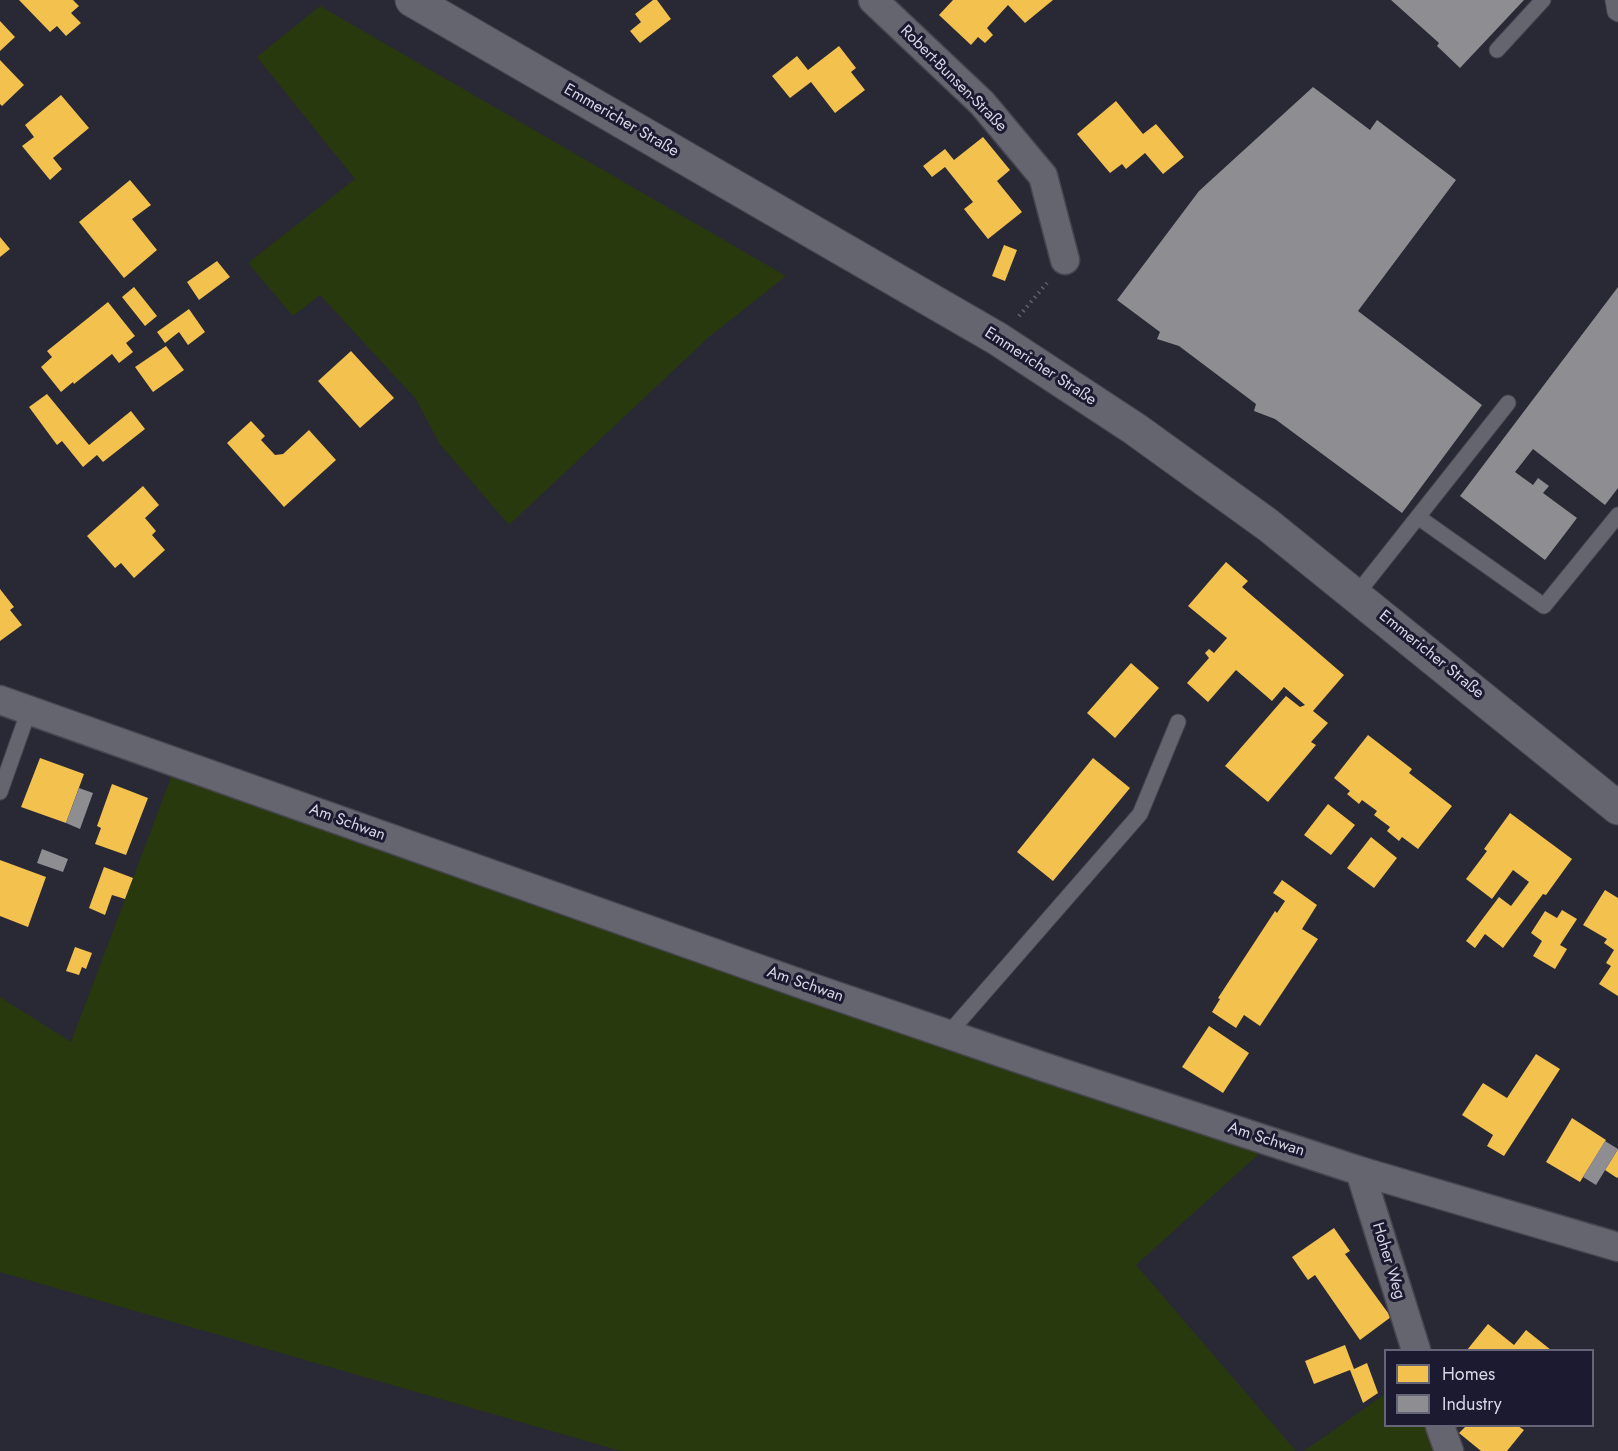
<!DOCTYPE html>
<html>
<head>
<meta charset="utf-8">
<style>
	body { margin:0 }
	#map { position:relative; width:1618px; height:1451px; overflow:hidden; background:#292835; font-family:Jost,sans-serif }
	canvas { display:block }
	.legend { position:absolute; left:1384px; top:1349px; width:210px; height:78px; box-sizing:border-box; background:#1c1a30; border:2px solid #666578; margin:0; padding:8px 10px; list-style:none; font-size:18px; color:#d6d6e5 }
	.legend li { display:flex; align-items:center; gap:12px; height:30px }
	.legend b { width:30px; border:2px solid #666578 }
</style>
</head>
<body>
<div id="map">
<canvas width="1618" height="1451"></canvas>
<ul class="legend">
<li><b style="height:16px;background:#f2c14e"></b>Homes</li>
<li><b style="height:16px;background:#8d8d92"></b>Industry</li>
</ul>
</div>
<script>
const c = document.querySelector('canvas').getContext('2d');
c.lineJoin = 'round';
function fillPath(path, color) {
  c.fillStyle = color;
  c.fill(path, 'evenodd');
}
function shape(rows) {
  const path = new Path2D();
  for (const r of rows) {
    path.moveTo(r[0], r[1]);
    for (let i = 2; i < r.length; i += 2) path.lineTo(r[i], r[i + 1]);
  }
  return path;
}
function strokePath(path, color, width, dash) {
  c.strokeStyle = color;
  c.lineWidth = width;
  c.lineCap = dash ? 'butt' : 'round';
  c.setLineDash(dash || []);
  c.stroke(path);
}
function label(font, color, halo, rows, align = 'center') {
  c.font = font + ' Jost,sans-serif';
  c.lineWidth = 6;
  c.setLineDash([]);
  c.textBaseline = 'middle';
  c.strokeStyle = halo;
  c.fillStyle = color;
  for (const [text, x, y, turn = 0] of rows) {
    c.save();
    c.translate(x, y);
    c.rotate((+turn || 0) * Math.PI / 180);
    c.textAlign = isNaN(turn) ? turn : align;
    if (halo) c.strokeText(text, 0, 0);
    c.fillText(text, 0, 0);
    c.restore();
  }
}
const green = shape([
	[320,6,786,276,709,337,509,525,439,443,416,399,320,295,293,316,248,263,355,179,257,57],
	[173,772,1261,1152,1136,1265,1296,1451,621,1451,0,1272,0,997,71,1042],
	[1385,1394,1386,1426,1426,1426,1435,1451,1304,1451]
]);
const homes = shape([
	[19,0,73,0,79,6,71,13,81,23,66,36,57,26,50,32],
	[653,0,657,0,671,19,640,43,630,31,641,22,635,14],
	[953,0,1053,0,1025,23,1008,5,987,28,993,35,985,43,978,37,971,45,939,15],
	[0,21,15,37,0,51],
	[839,46,856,68,851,72,865,90,835,113,811,82,790,98,772,76,797,56,808,70],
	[0,60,24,85,2,106,0,104],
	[61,95,89,128,53,158,62,169,50,180,22,146,34,137,25,125],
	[1116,101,1143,134,1156,124,1184,157,1163,174,1145,153,1126,169,1122,164,1110,173,1077,134],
	[983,137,1010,170,997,181,1022,212,988,239,964,209,973,202,945,167,932,177,923,166,945,149,954,160],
	[130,180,151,205,132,219,157,250,124,278,79,222],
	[0,237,10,249,0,257],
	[1004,245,1017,250,1005,281,992,276],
	[217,261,230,277,199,300,187,282],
	[134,287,157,316,145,326,122,297],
	[108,302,135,336,126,343,133,352,119,363,112,354,74,384,73,382,61,392,41,367,52,357,47,351],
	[189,309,205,332,188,345,179,332,165,343,157,332],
	[166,346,184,370,153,392,135,367],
	[351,351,394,398,360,428,318,381],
	[47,394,89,445,131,411,145,429,103,462,97,455,83,467,62,441,57,445,29,407],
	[251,421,265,436,261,440,275,455,283,454,309,430,336,460,284,507,227,443],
	[143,486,159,505,145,518,156,531,152,535,165,550,134,578,121,563,115,568,87,536],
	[1226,562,1248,581,1242,587,1344,675,1313,711,1328,723,1311,742,1316,745,1268,802,1225,766,1286,696,1300,707,1305,705,1284,687,1272,701,1236,670,1208,702,1187,683,1209,658,1205,653,1209,649,1214,653,1227,638,1188,606],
	[0,589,14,607,10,610,22,625,0,641],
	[1131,663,1159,688,1115,738,1087,713],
	[1368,735,1412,769,1409,773,1452,806,1418,849,1402,837,1399,841,1387,831,1390,827,1374,815,1377,811,1362,800,1359,804,1347,794,1350,791,1334,778],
	[40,758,84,774,66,823,21,807],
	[1093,758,1130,788,1053,881,1017,852],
	[112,784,148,798,126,855,95,844,101,828,97,826],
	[1328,804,1355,825,1331,855,1304,835],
	[1510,813,1572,859,1546,895,1543,894,1503,948,1485,934,1475,948,1466,941,1499,897,1511,906,1529,882,1513,870,1492,899,1466,879,1487,851,1484,849],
	[1371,837,1397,858,1374,888,1347,868],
	[0,860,46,877,28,927,0,916],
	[104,867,133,878,125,899,112,895,105,915,89,908],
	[1282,880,1317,905,1302,929,1318,939,1260,1026,1244,1015,1236,1028,1212,1012,1220,999,1218,998,1275,911,1277,913,1285,901,1273,893],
	[1605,890,1618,898,1618,996,1599,984,1611,966,1606,963,1614,950,1604,943,1607,939,1583,925],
	[1562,910,1577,919,1560,945,1567,949,1555,969,1533,956,1542,941,1531,933,1545,911,1557,918],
	[75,947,92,953,86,969,82,967,79,975,66,971],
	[1209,1026,1249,1053,1223,1093,1182,1067],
	[1536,1054,1560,1069,1504,1156,1487,1146,1493,1135,1462,1115,1483,1083,1507,1098],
	[1572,1118,1606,1140,1580,1182,1546,1162],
	[1618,1149,1618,1177,1617,1178,1605,1170],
	[1334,1228,1350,1251,1345,1254,1391,1317,1360,1340,1315,1275,1308,1280,1292,1257],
	[1488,1324,1514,1345,1526,1330,1551,1350,1467,1350],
	[1345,1345,1354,1369,1367,1363,1378,1393,1363,1403,1350,1370,1314,1384,1305,1361],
	[1466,1426,1518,1426,1524,1430,1507,1451,1481,1451,1459,1433]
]);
const industry = shape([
	[1391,0,1524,0,1460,68,1437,46,1439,43],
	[1313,87,1370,130,1377,120,1456,180,1358,311,1482,405,1402,513,1275,419,1254,411,1256,404,1179,346,1157,339,1160,332,1117,300,1199,191],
	[1618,287,1618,488,1605,505,1533,449,1515,472,1533,485,1538,478,1549,486,1543,493,1577,518,1545,560,1460,496],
	[79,788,93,793,80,829,66,823],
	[42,849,68,859,63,872,37,863],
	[1605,1141,1618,1149,1596,1185,1583,1177]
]);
const path = shape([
	[1019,316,1047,283]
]);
const service = shape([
	[1613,0,1615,12,1618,14],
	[1497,50,1543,0],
	[1418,517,1544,606,1618,515],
	[1356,595,1508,403],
	[0,792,29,710],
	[948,1034,1140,814,1178,722]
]);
const minor = shape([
	[873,0,982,103,1043,176,1065,260],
	[0,700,810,987,1044,1067,1360,1171,1618,1247],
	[1360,1171,1416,1350],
	[1440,1426,1449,1451]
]);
const secondary = shape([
	[412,0,998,339,1135,429,1268,525,1618,808]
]);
const streetNames = [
	["Robert-Bunsen-Straße",953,79,45],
	["Emmericher Straße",621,121,30],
	["Emmericher Straße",1040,367,33],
	["Emmericher Straße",1431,655,39],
	["Am Schwan",347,823,20],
	["Am Schwan",805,985,19],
	["Am Schwan",1266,1140,18],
	["Hoher Weg",1388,1261,73]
];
fillPath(green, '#28390e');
fillPath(homes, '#f2c14e');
fillPath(industry, '#8d8d92');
strokePath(service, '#464550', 17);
strokePath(minor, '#464550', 31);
strokePath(secondary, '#464550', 35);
strokePath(path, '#62616b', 4, [1.5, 4.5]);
strokePath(service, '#65656f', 15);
strokePath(minor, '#65656f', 28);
strokePath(secondary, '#65656f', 33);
label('16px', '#d6d6e5', '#1c1a30', streetNames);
</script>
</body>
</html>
